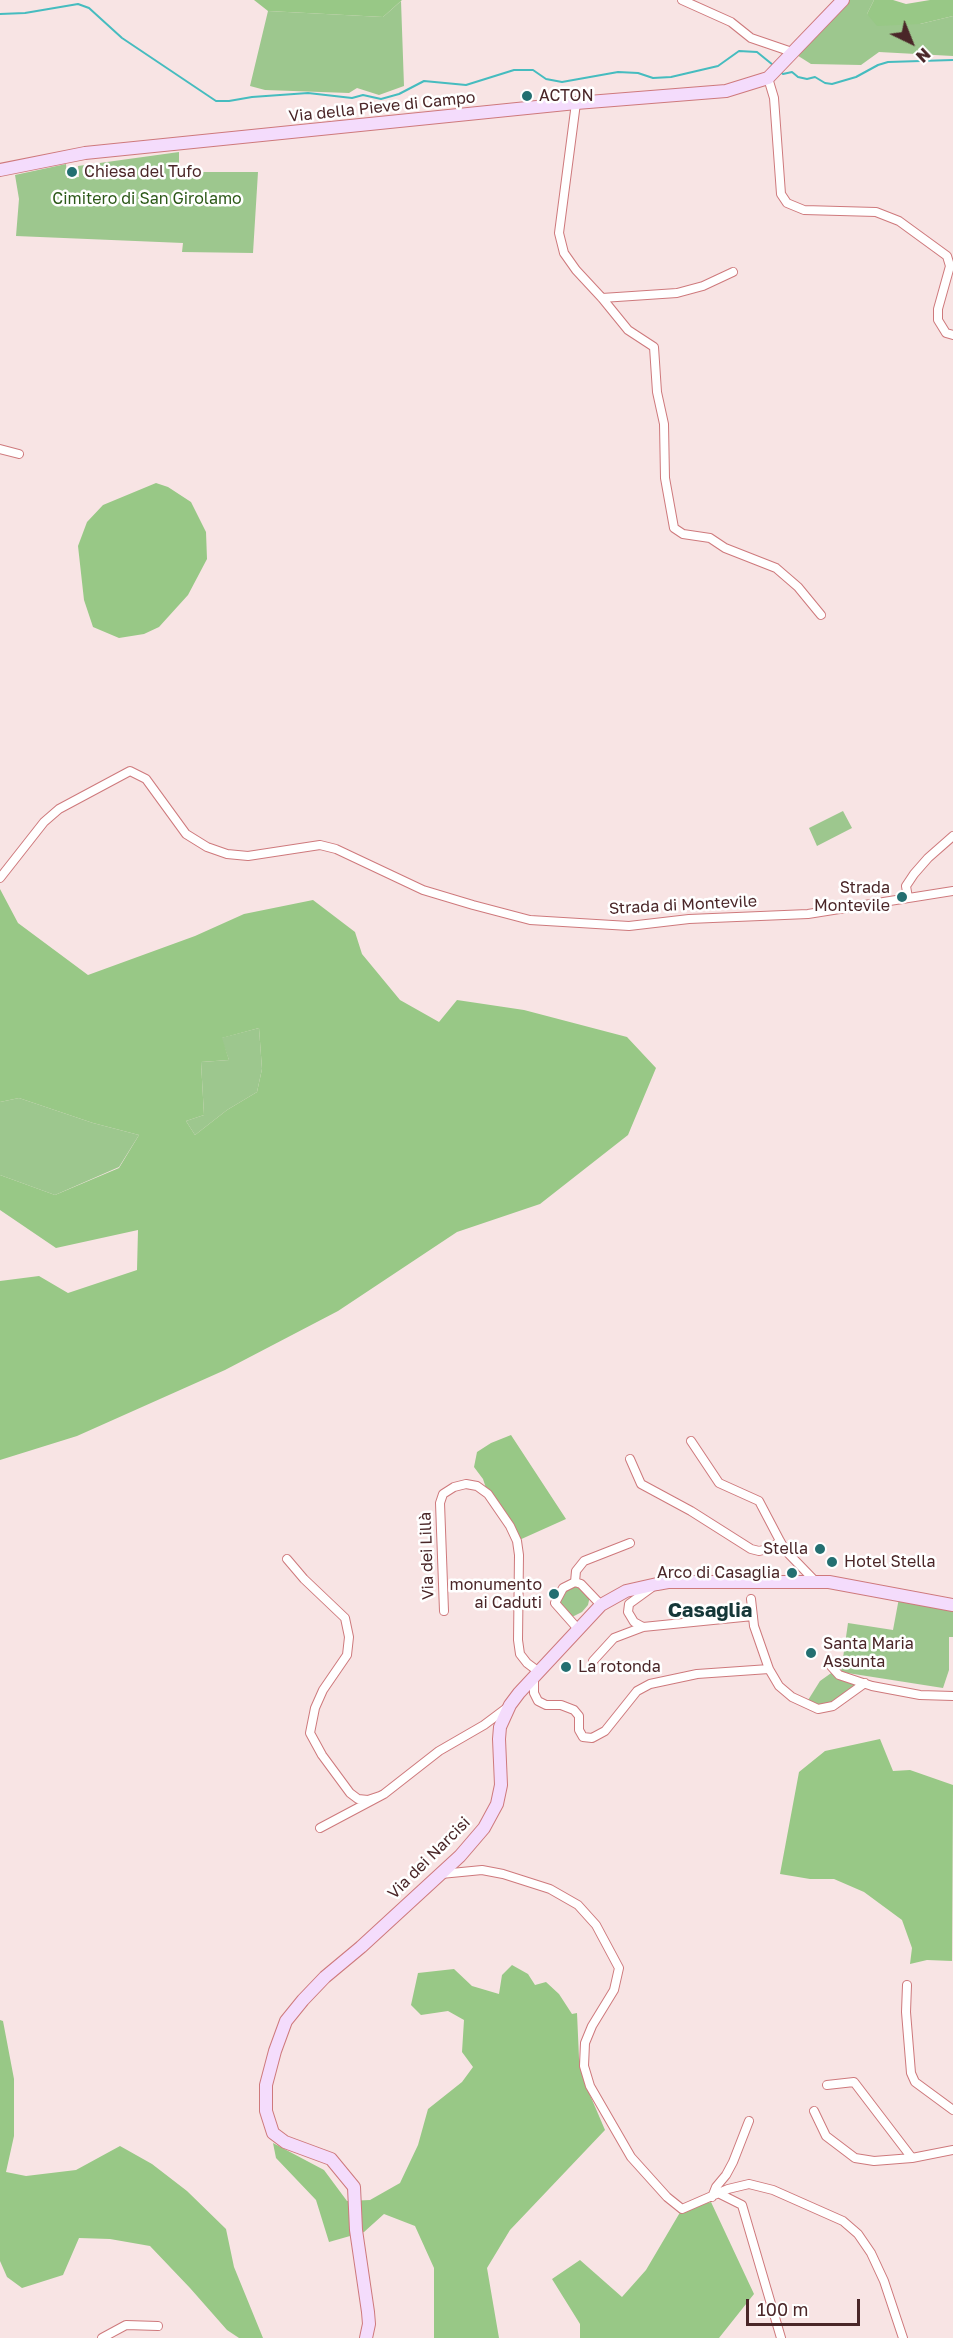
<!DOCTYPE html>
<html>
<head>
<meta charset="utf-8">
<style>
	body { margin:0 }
	#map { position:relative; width:953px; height:2338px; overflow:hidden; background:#f8e4e4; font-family:"Golos Text",sans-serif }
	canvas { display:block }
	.north { position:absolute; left:881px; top:12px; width:60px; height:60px; -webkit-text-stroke:4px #fff; paint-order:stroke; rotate:137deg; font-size:16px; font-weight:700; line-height:24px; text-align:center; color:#4a2628 }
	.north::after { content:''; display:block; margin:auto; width:21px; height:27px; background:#4a2628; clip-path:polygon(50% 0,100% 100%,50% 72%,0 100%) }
	.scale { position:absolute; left:746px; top:2299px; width:114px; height:27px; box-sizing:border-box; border:3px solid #4a2628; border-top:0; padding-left:8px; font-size:18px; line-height:21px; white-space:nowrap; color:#4a2628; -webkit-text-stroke:4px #fff; paint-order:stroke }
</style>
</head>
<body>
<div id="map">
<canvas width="953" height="2338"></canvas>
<div class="north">N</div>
<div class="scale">100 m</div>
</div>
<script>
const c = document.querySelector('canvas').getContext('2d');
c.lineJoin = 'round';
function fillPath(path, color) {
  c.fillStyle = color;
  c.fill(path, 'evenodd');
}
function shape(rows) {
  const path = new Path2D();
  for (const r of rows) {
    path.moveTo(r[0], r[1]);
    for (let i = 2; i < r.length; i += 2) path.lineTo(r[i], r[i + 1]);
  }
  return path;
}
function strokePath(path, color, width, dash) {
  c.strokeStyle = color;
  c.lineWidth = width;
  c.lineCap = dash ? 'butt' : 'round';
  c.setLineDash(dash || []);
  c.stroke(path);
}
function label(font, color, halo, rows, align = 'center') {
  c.font = font + ' "Golos Text",sans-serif';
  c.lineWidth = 5;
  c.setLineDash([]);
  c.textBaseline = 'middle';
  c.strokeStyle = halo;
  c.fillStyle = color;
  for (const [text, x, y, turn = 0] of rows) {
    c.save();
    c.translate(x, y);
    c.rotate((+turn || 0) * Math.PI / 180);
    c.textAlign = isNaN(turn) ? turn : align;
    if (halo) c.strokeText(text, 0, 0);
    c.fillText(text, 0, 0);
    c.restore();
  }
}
const green = shape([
	[843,0,874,0,867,14,920,24,953,16,953,56,879,52,861,65,811,64,792,52],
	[401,1,404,86,379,95,357,88,349,93,265,90,250,86,268,11,383,17],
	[179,152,179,172,258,172,253,253,182,252,183,243,16,236,19,199,15,175,66,164,67,178,79,177,78,166],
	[843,811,852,828,817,846,809,828],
	[259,1028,262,1069,257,1092,227,1110,195,1135,186,1121,204,1115,201,1062,229,1060,221,1038],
	[19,1098,93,1123,139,1135,119,1167,55,1195,0,1175,0,1102],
	[576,1586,590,1596,588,1605,582,1612,572,1617,558,1602,566,1589],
	[899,1598,953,1608,953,1637,949,1637,949,1670,943,1688,841,1672,848,1623,893,1630],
	[834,1671,865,1683,833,1706,805,1705,820,1681]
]);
const forest = shape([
	[254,0,402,0,383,17,268,11],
	[874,0,893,0,906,4,930,0,953,0,953,16,920,24,877,26,867,14],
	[156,483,168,487,191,502,206,532,207,559,188,595,159,627,144,634,119,638,93,627,84,600,78,546,87,522,103,505],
	[0,889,18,923,88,975,195,936,244,914,313,900,355,932,362,954,400,1000,439,1022,457,1000,524,1010,627,1037,656,1068,628,1135,540,1204,457,1232,338,1311,225,1370,77,1436,0,1460,0,1281,39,1276,68,1293,137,1270,138,1230,56,1248,0,1210,0,1175,55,1195,119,1168,139,1135,93,1123,19,1098,0,1102],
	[259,1028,262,1069,257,1092,227,1110,195,1135,186,1121,204,1115,201,1062,229,1060,222,1038],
	[511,1435,566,1519,517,1541,488,1494,483,1479,474,1467,477,1452,491,1443],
	[880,1739,893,1771,910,1770,953,1785,952,1961,927,1960,910,1964,912,1948,902,1920,864,1892,834,1879,810,1879,780,1874,799,1772,825,1751],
	[512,1965,528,1974,535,1985,546,1982,559,1994,572,2014,577,2013,579,2058,590,2095,605,2130,510,2230,487,2268,499,2338,434,2338,434,2268,415,2226,384,2214,364,2232,329,2242,316,2200,276,2158,273,2143,324,2170,347,2201,370,2200,400,2183,418,2145,428,2109,462,2082,473,2067,462,2052,464,2020,448,2011,421,2015,411,2005,418,1973,454,1969,472,1986,499,1994,502,1975],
	[0,2020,3,2021,14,2079,14,2136,6,2172,26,2176,76,2170,120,2146,152,2164,187,2191,226,2229,234,2267,263,2338,239,2338,227,2330,190,2288,150,2246,110,2239,79,2238,63,2275,22,2288,7,2277,0,2261],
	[711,2202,754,2294,719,2338,580,2338,580,2324,552,2279,580,2260,622,2297,646,2270,682,2209]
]);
const stream = shape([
	[0,14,25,13,78,4,89,8,122,38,216,101,229,101,252,97,308,93,352,98,363,95,381,99,399,94,424,81,466,85,514,70,533,70,546,79,562,82,618,72,638,73,653,78,671,77,718,66,739,51,757,52,773,65],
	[779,71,783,74,792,72,798,77,807,79,815,77,825,83,832,84,856,77,878,65,888,62,953,60]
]);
const street = shape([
	[682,0,731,22,751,38,792,52],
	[768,78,774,98,781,194,787,203,804,210,876,212,899,221,947,256,950,266,938,309,938,320,946,333,953,335],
	[576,103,559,233,564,253,576,270,602,298,628,330,654,347,657,392,664,424,665,478,674,528,683,534,710,538,725,548,776,568,798,587,821,615],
	[602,298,677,293,703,286,733,272],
	[0,449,19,454],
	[0,878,44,822,59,809,130,771,146,779,186,834,207,847,227,854,248,856,320,845,336,849,423,890,473,905,530,920,629,926,689,919,808,914,953,891],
	[908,898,906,886,914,874,928,858,953,836],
	[691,1441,719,1483,759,1501,780,1541],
	[630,1459,641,1484,691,1511,751,1549,759,1551,772,1548,780,1541,785,1550,815,1581],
	[287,1559,304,1579,345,1618,349,1637,347,1655,323,1690,315,1708,310,1733,322,1755,350,1793,358,1799,368,1800,380,1796],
	[575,1582,576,1571,584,1561,630,1543],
	[751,1599,754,1626,769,1669,779,1686,792,1697,818,1709,833,1706,865,1683],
	[444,1611,440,1503,443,1494,454,1487,466,1484,477,1486,488,1494,510,1526,517,1541,519,1555,518,1640,520,1654,527,1663,539,1672],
	[643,1627,634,1622,628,1612,629,1604,651,1588],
	[578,1629,555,1603,563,1588,575,1582,581,1584,601,1605],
	[593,1661,614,1638,643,1627,753,1616],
	[830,1665,839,1675,872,1686,920,1695,953,1696],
	[534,1678,534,1693,538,1701,546,1705,561,1705,574,1710,579,1716,579,1730,583,1737,592,1738,605,1731,637,1691,650,1684,697,1674,769,1669],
	[320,1828,384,1794,439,1751,484,1725,508,1707],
	[441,1874,482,1870,503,1874,550,1889,578,1905,596,1925,619,1968,614,1990,592,2026,585,2043,584,2066,590,2086,631,2157,667,2197,682,2209,728,2189,749,2184,773,2190,843,2221,858,2234,871,2253,884,2281,903,2338],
	[907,1985,906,2012,911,2073,915,2082,953,2110],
	[827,2085,854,2082,912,2158,953,2150],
	[814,2111,826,2136,855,2158,874,2161,912,2158],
	[720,2194,742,2205,781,2338],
	[712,2197,716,2187,726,2175,733,2162,749,2121],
	[102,2338,126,2325,158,2326]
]);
const secondary = shape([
	[0,170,85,153,576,103,726,91,768,78,843,0],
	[366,2338,369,2324,368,2312,356,2230,354,2187,331,2159,285,2142,273,2133,266,2111,266,2085,275,2051,286,2021,303,2000,325,1977,361,1947,460,1856,484,1828,497,1804,501,1785,499,1739,500,1727,510,1705,519,1693,601,1605,626,1591,657,1584,668,1582,829,1582,953,1605]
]);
const markers = [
	[527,96,6,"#236f71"],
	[72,172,6,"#236f71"],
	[902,897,6,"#236f71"],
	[820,1549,6,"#236f71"],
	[832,1562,6,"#236f71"],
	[792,1573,6,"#236f71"],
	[554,1594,6,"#236f71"],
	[811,1653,6,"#236f71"],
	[566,1667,6,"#236f71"]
];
const poiNames = [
	["ACTON",539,96],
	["Chiesa del Tufo",84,172],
	["Strada",890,888,"right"],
	["Montevile",890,906,"right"],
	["Stella",808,1549,"right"],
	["Hotel Stella",844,1562],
	["Arco di Casaglia",780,1573,"right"],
	["monumento",542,1585,"right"],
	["ai Caduti",542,1603,"right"],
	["Santa Maria",823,1644],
	["Assunta",823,1662],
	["La rotonda",578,1667]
];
const streetNames = [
	["Via della Pieve di Campo",382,107,-6],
	["Strada di Montevile",683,905,-3],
	["Via dei Lillà",427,1556,-92],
	["Via dei Narcisi",429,1858,-45]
];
const parkNames = [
	["Cimitero di San Girolamo",147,199]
];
const quarterNames = [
	["Casaglia",710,1611]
];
fillPath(green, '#9dc78e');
fillPath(forest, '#98c886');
strokePath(stream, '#46bcbf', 2);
strokePath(street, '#ce797c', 10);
strokePath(secondary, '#ce797c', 14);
strokePath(street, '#fff', 8);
strokePath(secondary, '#f4dcfc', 12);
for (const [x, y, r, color] of markers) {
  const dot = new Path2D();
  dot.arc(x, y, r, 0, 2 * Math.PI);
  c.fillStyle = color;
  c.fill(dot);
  strokePath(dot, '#fff', 2);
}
label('16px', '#4a2628', '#fff', poiNames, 'left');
label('16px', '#4a2628', '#fff', streetNames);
label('16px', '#2c5918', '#fff', parkNames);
label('bold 20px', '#153738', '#fff', quarterNames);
</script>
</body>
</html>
